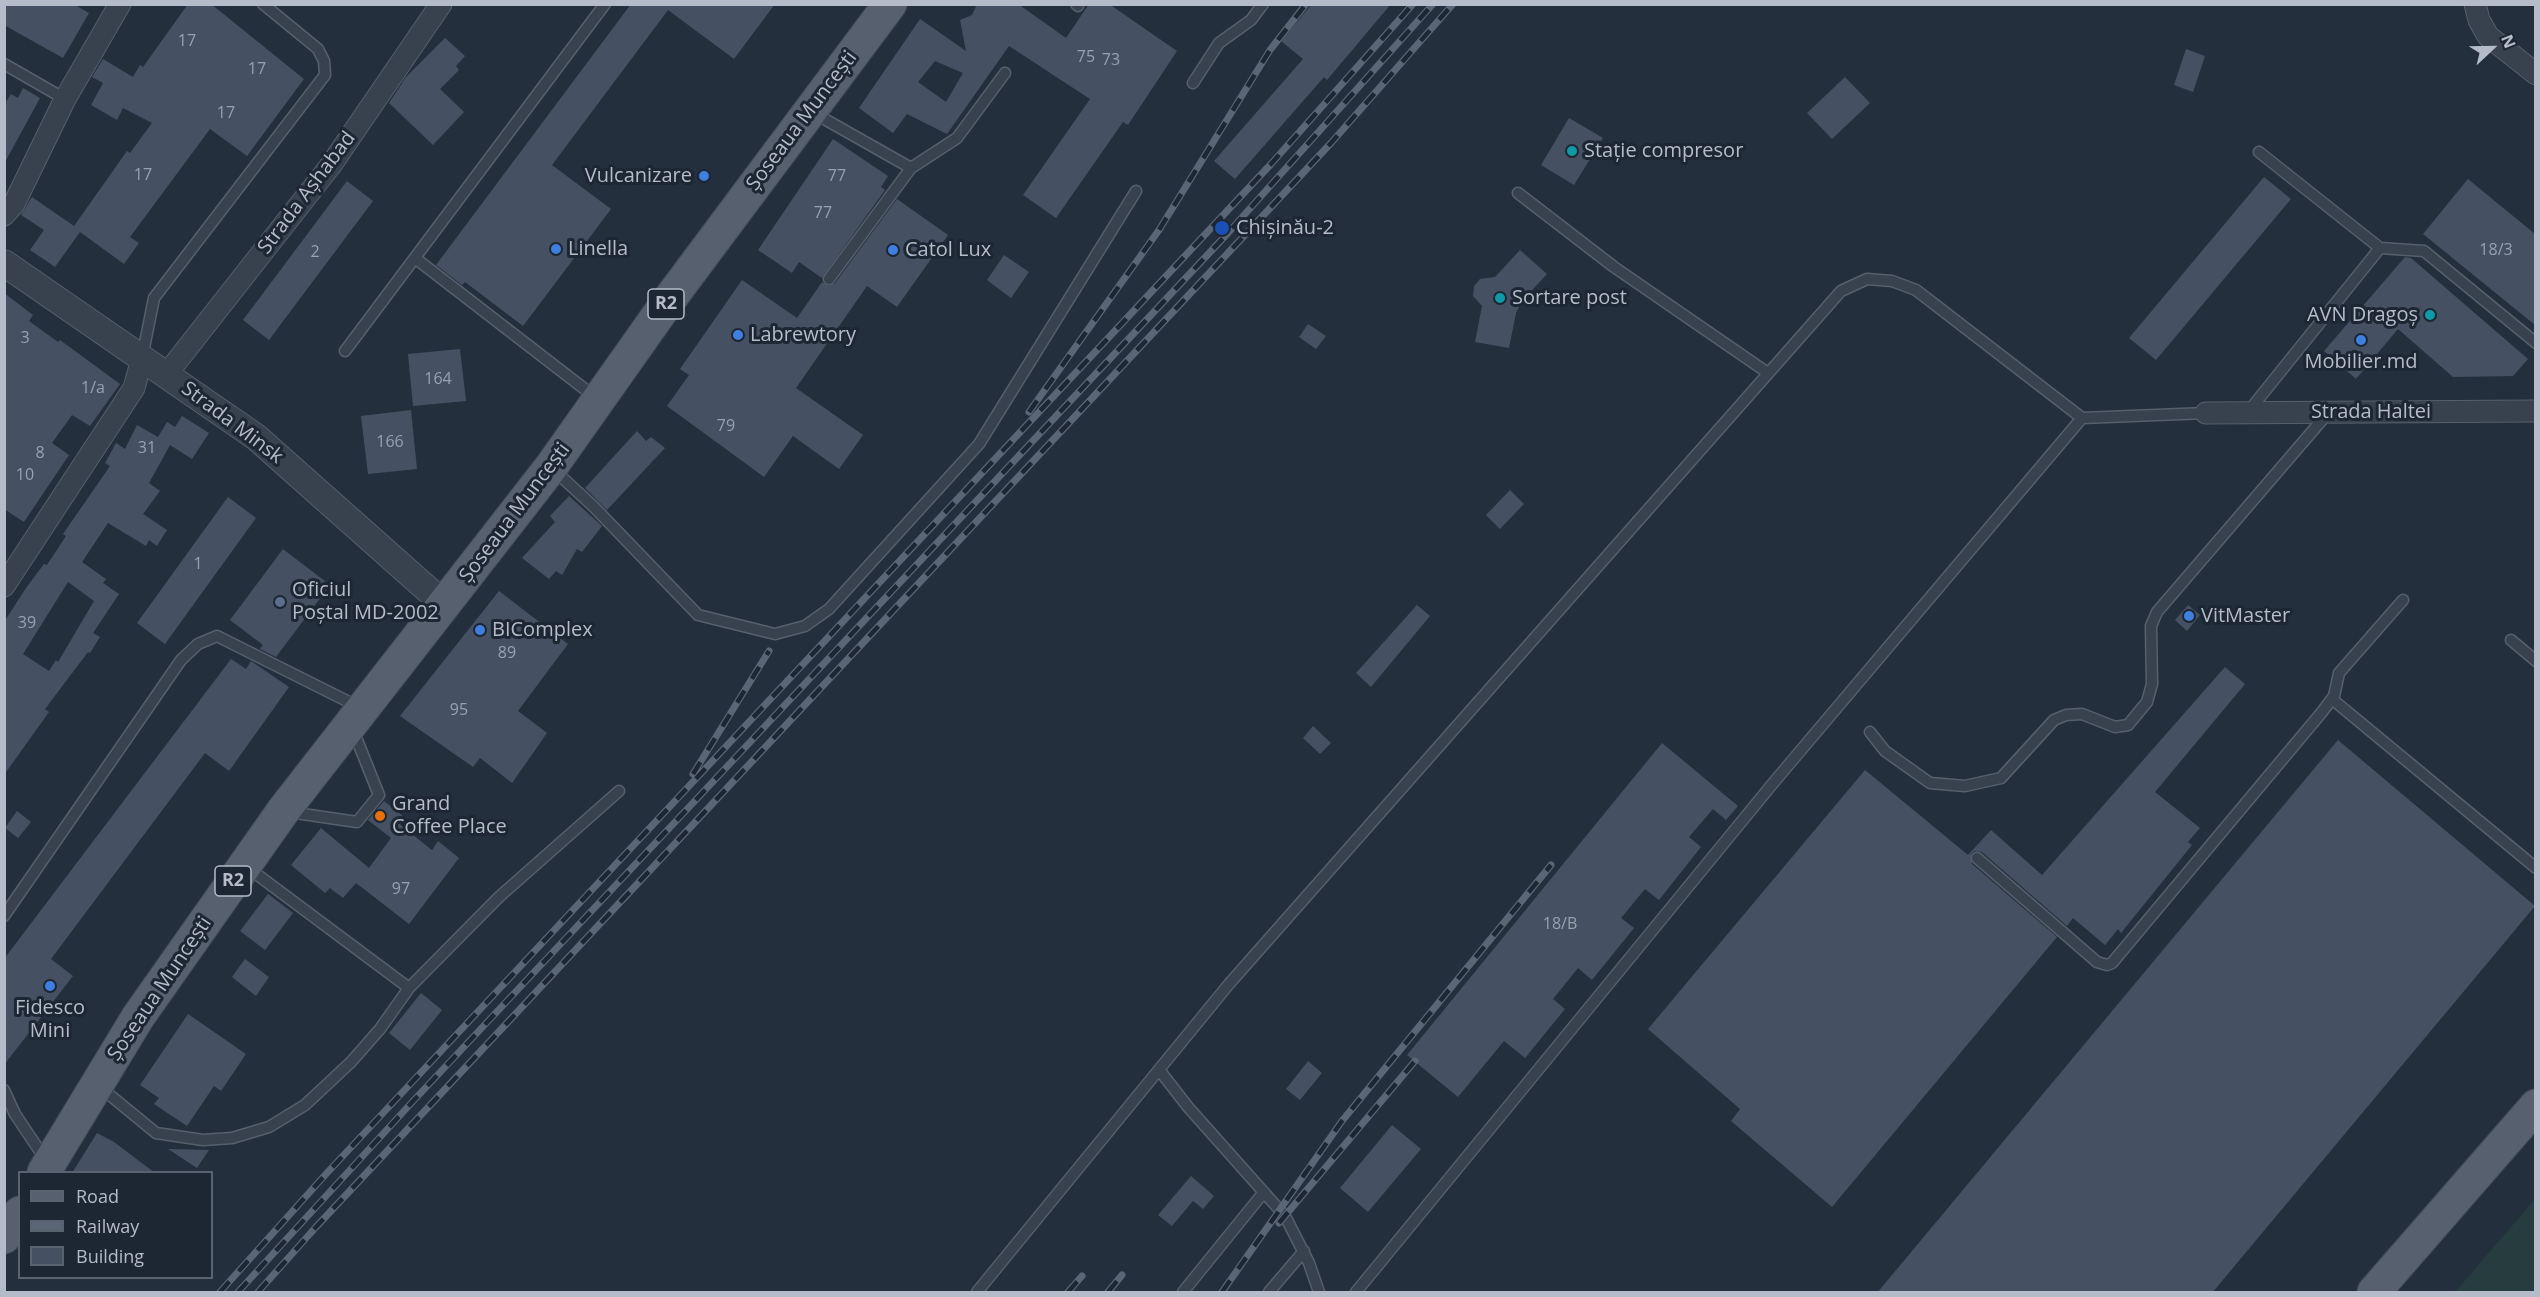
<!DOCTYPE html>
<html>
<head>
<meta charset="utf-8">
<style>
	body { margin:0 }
	#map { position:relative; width:2540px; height:1297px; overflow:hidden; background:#242f3e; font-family:"Open Sans",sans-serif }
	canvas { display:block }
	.frame { position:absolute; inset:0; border:6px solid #b4bcc9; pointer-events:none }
	.legend { position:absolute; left:18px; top:1171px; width:195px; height:108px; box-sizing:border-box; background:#1d2633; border:2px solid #59626f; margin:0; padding:8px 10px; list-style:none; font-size:18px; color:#b4bcc9 }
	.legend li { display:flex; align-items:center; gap:12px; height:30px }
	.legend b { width:30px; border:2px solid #59626f }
	.north { position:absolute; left:2462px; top:18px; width:60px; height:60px; -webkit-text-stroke:4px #1d2633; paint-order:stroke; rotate:68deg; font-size:16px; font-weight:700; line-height:24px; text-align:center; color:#b4bcc9 }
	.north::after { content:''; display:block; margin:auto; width:21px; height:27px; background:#b4bcc9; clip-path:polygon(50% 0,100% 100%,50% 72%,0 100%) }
</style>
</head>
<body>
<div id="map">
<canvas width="2540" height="1297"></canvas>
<div class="frame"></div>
<ul class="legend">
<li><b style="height:8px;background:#56606e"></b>Road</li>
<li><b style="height:8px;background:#5a6575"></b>Railway</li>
<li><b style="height:16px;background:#455162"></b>Building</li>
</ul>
<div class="north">N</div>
</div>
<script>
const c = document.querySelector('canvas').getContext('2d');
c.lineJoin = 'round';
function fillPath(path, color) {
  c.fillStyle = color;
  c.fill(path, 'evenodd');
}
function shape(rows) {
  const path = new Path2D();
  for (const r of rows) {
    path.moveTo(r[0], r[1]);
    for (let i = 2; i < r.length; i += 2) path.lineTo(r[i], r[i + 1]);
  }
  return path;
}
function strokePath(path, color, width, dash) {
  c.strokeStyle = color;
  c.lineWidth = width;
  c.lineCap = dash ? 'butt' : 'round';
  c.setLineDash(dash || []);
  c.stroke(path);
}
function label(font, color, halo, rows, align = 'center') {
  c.font = font + ' "Open Sans",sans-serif';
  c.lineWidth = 6;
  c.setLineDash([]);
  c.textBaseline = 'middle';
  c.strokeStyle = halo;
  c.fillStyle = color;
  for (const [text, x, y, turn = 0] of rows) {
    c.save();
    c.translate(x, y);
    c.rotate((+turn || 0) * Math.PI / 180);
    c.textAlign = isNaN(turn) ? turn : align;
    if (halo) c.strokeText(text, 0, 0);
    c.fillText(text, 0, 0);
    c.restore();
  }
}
const green = shape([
	[2535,1199,2535,1292,2455,1292]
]);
const building = shape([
	[4,4,73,4,89,13,63,58,4,25],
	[188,4,211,4,304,79,247,156,210,129,130,237,139,243,124,264,80,232,55,267,30,250,44,230,21,215,32,197,74,226,127,151,130,153,152,123,123,108,117,120,91,105,103,83,92,77,103,59,133,77,140,65,143,67],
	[631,4,775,4,734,59,668,10,552,165,611,209,523,326,465,282,462,285,436,265],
	[977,4,1018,4,1066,38,1089,4,1109,4,1177,51,1128,125,1123,122,1056,218,1023,195,1090,99,1009,46,947,134,907,114,893,133,859,108,920,19,966,51,960,20,972,15],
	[935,61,963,73,946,102,918,82],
	[1312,4,1391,4,1327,80,1324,77,1235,179,1214,161,1303,59,1281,41],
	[445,38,465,56,456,66,459,70,440,89,464,112,433,145,389,103,406,77],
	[2186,49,2205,56,2193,92,2174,85],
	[1845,77,1870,103,1832,139,1807,113],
	[23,88,40,98,4,164,4,105,11,94,18,98],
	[1569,118,1603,138,1574,185,1541,165],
	[833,139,888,176,881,187,885,190,822,278,799,262,792,273,758,250],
	[2264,177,2291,199,2156,360,2129,338],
	[2468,179,2535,234,2535,325,2423,234],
	[347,181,373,201,269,340,243,320],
	[897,199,948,235,897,307,867,286,796,388,863,435,839,469,793,436,764,477,667,406,689,375,680,369,742,280,797,318,822,282,829,286,835,283],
	[1520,250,1547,274,1522,301,1516,313,1509,348,1475,342,1482,306,1473,296,1474,286,1480,279,1495,277],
	[1004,255,1029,272,1011,298,987,280],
	[2405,257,2411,258,2528,359,2513,376,2453,377,2398,329,2356,379,2324,351],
	[4,293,33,315,29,321,58,342,60,340,120,384,90,426,72,415,52,443,69,455,24,522,4,509],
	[1308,324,1326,336,1316,349,1299,337],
	[460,349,466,401,413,406,408,354],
	[411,410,417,469,368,474,361,416],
	[182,416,209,433,192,459,170,445,149,483,160,491,143,514,167,530,157,546,149,540,146,546,108,523,82,562,106,579,103,583,119,594,93,633,100,637,90,653,88,652,45,709,49,712,4,775,4,622,26,588,44,564,47,565,66,536,63,534,110,466,105,463,116,443,125,449,137,425,158,437,167,422,175,427],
	[68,582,94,601,58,662,56,660,49,671,23,654],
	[637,431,646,441,651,437,665,448,607,510,585,488],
	[1510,490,1524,504,1500,529,1486,515],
	[569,496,602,526,582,552,577,549,562,575,556,571,549,579,522,558,555,522,550,516],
	[228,497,256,518,165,644,137,623],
	[283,549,330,585,276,657,260,649,263,645,230,620],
	[499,591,568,644,518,711,547,733,512,783,480,758,473,767,400,716],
	[1417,605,1430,616,1371,687,1356,673],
	[2188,605,2200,615,2187,631,2175,620],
	[231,659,246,669,251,661,289,687,229,771,205,753,51,959,73,976,4,1065,4,959],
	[2225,667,2245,684,2155,792,2200,828,2188,842,2192,845,2121,933,2118,929,2105,945,2073,918,2067,926,1982,852,1975,851,1971,854,1972,864,2057,937,1832,1207,1731,1121,1740,1109,1648,1029,1865,770,1968,855,1991,830,2042,875],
	[1313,726,1331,743,1320,754,1303,738],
	[2338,740,2535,906,2212,1293,1877,1293],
	[1662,743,1738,806,1726,820,1713,809,1689,837,1701,847,1659,900,1645,889,1621,918,1634,928,1592,980,1578,968,1553,999,1565,1009,1525,1058,1504,1041,1458,1097,1407,1055],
	[384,801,403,816,398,823,432,850,438,841,459,858,409,924,356,883,343,898,330,888,325,893,291,865,321,828,369,868,391,838,368,820],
	[17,811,31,822,18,838,5,828],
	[268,894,293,913,265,950,240,931],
	[245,959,269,977,256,996,232,977],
	[421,993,442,1010,410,1050,389,1033],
	[188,1014,246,1054,221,1091,214,1086,187,1126,154,1104,159,1098,140,1085],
	[1308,1061,1322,1073,1300,1100,1286,1089],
	[1392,1125,1421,1149,1368,1212,1340,1188],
	[97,1133,114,1142,155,1173,72,1173],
	[168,1149,209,1150,197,1168],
	[1191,1176,1214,1196,1203,1209,1193,1201,1172,1226,1158,1215]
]);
const service = shape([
	[1076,4,1078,6],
	[4,64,65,99],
	[1193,83,1219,43,1251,20,1263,4],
	[812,112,911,168],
	[2259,152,2380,248,2424,251,2536,343],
	[1518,193,1614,267,1768,373],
	[415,258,595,397],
	[829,279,911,168,957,138,1005,73],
	[345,351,605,4],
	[142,358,154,298,325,75,324,61,318,49,263,4],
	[2248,412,2380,248],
	[554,470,594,507,698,615,775,634,805,626,829,609,979,444,1136,191],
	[2511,640,2536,661],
	[2332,699,2536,868],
	[1870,732,1885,751,1930,783,1965,786,2001,778,2054,720,2066,715,2082,714,2115,727,2128,725,2147,702,2152,684,2151,626,2157,612,2328,413],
	[289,812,357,822,379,795,353,730],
	[1977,858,2097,962,2107,965,2112,963,2322,712,2334,696,2339,673,2403,600],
	[247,867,409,988],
	[4,916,181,660,198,644,217,636,359,707],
	[1160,1071,1188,1107,1285,1216,1309,1263,1319,1292],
	[100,1087,156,1133,203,1140,232,1138,269,1127,305,1105,351,1062,380,1029,409,988,499,897,619,791],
	[4,1090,15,1114,45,1159],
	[977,1292,1229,984,1841,291,1867,279,1892,281,1916,290,2082,418,2206,413],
	[1183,1292,1264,1192],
	[1269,1292,1304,1251],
	[1356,1292,1774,782,2082,418]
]);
const minor = shape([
	[2475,4,2479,20,2488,36,2536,74],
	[4,215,14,204,65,99,120,4],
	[166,375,331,165,441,4],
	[2206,413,2536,411],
	[4,586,134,388,142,359]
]);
const tertiary = shape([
	[4,263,256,437,444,604]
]);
const primary = shape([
	[44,1172,138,1017,283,811,551,467,669,300,890,4],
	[4,1237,20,1213],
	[2374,1292,2536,1106]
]);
const rail = shape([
	[1029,412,1159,230,1270,50,1306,4],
	[693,774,769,651],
	[1279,1223,1415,1061],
	[220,1292,326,1174,1271,164,1413,4],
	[238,1292,415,1099,1228,233,1433,4],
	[258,1292,316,1227,1331,143,1453,4],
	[1068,1292,1082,1276],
	[1108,1292,1122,1275],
	[1222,1292,1342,1121,1551,865]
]);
const markers = [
	[1572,151,6,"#0f9aa8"],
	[704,176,6,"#3f7fe0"],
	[1222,228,8,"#1a4fb4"],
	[556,249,6,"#3f7fe0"],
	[893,250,6,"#3f7fe0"],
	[1500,298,6,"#0f9aa8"],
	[2430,315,6,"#0f9aa8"],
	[738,335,6,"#3f7fe0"],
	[2361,340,6,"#3f7fe0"],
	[280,602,6,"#5c6f8a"],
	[2189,616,6,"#3f7fe0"],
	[480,630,6,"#3f7fe0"],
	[380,816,6,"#e8710a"],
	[50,986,6,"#3f7fe0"]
];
const numberNames = [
	["17",187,41],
	["75",1086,57],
	["73",1111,60],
	["17",257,69],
	["17",226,113],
	["17",143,175],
	["77",837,176],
	["77",823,213],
	["18/3",2496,250],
	["2",315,252],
	["3",25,338],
	["164",438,379],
	["1/a",93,388],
	["79",726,426],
	["166",390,442],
	["31",147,448],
	["8",40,453],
	["10",25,475],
	["1",198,564],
	["39",27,623],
	["89",507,653],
	["95",459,710],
	["97",401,889],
	["18/B",1560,924]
];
const shields = [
	[666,304,36],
	[233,881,36]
];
const shieldNames = [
	["R2",666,304],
	["R2",233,881]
];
const streetNames = [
	["Șoseaua Muncești",802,121,-53],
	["Strada Așhabad",307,193,-53],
	["Strada Haltei",2371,412],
	["Strada Minsk",232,423,37],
	["Șoseaua Muncești",515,513,-53],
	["Șoseaua Muncești",160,989,-56]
];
const poiNames = [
	["Stație compresor",1584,151],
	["Vulcanizare",692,176,"right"],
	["Chișinău-2",1236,228],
	["Linella",568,249],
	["Catol Lux",905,250],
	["Sortare post",1512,298],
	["AVN Dragoș",2418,315,"right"],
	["Labrewtory",750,335],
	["Mobilier.md",2361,362,"center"],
	["Oficiul",292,590],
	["Poștal MD-2002",292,613],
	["VitMaster",2201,616],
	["BIComplex",492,630],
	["Grand",392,804],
	["Coffee Place",392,827],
	["Fidesco",50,1008,"center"],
	["Mini",50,1031,"center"]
];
fillPath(green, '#263c3f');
fillPath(building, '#455162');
strokePath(service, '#565f6c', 13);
strokePath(minor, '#565f6c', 23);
strokePath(tertiary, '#565f6c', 28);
strokePath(primary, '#414a57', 35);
strokePath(service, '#38414e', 10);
strokePath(minor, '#38414e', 21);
strokePath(tertiary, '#38414e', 26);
strokePath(primary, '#56606e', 33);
strokePath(rail, '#5a6575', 7);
strokePath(rail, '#1d2633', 4.5, [14]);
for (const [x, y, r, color] of markers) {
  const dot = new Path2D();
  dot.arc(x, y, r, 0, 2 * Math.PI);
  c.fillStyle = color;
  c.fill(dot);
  strokePath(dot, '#1d2633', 2);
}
label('16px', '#98a1af', null, numberNames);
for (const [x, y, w] of shields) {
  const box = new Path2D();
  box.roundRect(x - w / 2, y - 15, w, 30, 4.5);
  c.fillStyle = '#1d2633';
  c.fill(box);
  strokePath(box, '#b4bcc9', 1.5);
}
label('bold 18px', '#b4bcc9', null, shieldNames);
label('20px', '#b4bcc9', '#1d2633', streetNames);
label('20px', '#b4bcc9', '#1d2633', poiNames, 'left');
</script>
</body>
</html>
